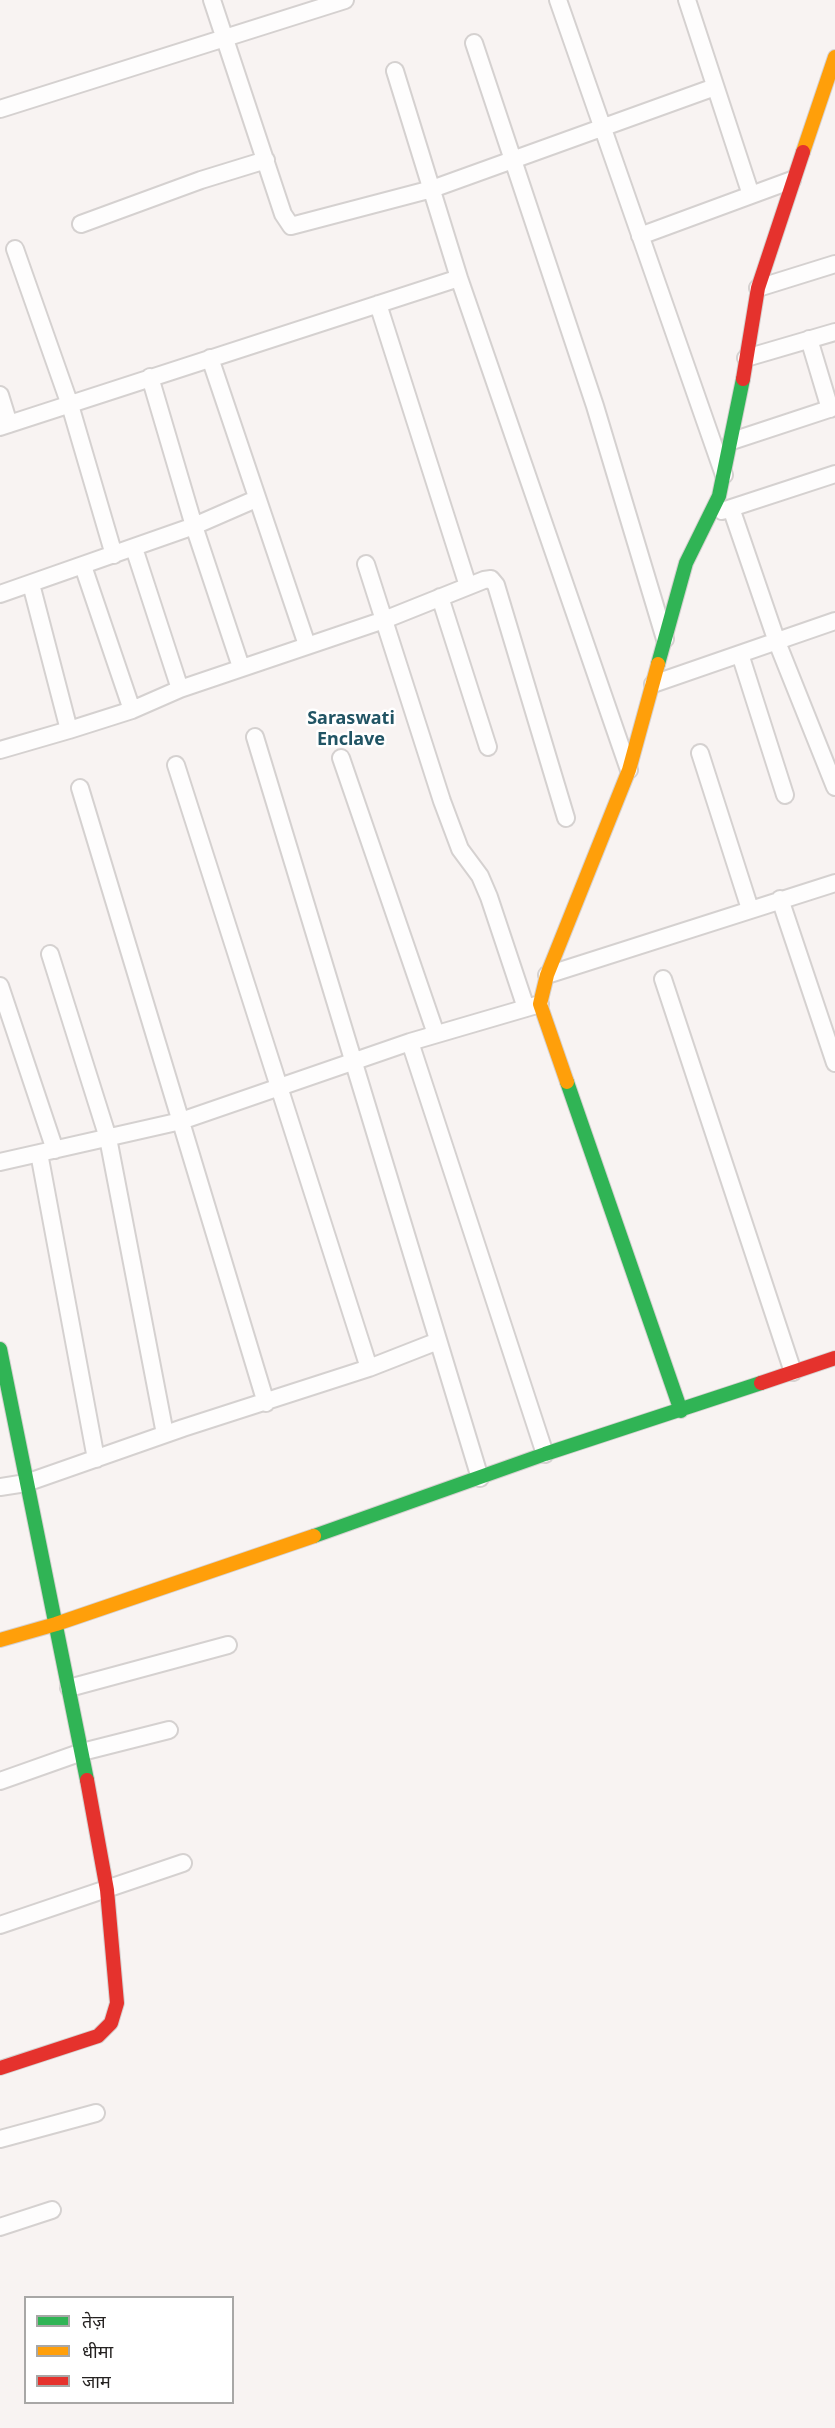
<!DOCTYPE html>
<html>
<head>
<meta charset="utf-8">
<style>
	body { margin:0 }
	#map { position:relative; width:835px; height:2428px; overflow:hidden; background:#f8f3f2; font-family:"Noto Sans","Noto Sans Devanagari",sans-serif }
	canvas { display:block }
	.legend { position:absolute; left:24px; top:2296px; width:210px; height:108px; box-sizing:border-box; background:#fff; border:2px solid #a8a7a6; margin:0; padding:8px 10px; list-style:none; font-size:18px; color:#252221 }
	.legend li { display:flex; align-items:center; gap:12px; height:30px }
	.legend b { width:30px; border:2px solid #a8a7a6 }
</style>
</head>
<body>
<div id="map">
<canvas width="835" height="2428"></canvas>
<ul class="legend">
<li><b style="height:8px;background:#30b455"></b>तेज़</li>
<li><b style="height:8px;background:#ff9f0a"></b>धीमा</li>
<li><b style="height:8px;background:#e5322d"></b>जाम</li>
</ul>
</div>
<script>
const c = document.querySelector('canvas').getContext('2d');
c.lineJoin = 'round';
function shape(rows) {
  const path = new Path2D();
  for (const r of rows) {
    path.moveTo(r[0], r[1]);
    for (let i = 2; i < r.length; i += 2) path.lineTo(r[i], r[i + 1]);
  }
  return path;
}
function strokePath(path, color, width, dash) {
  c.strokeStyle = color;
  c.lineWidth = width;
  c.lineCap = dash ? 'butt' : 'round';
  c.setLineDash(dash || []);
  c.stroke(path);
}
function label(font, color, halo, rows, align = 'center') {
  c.font = font + ' "Noto Sans",sans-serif';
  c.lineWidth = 5;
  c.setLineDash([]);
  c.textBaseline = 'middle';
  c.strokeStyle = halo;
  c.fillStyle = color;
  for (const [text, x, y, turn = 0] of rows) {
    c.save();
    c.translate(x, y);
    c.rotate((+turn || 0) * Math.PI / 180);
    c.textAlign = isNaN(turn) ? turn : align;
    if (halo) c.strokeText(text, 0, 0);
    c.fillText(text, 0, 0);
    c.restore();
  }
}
const street = shape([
	[212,0,283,214,291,226,432,189,715,87],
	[558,0,724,475],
	[687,0,751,195],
	[474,43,595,406,665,639],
	[395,71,459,278,629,770],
	[0,109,345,0],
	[81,224,201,180,266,160],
	[640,236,792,180],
	[15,249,70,405,114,555],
	[758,288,835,264],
	[378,304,468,586],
	[809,339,830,409],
	[210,358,307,645],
	[746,358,835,332],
	[150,377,194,526,241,667],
	[0,395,9,424],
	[0,427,459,278],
	[732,441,835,407],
	[731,508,777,642,835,787],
	[722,511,835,474],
	[134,548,180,689],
	[366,564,442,801,460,849,480,876,489,897,526,1008],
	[83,566,132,710],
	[0,594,194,526,256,499],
	[440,597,488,747],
	[740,654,785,795],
	[653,684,835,621],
	[69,730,132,710,180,689,384,620,484,580,491,579,496,585,566,818],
	[255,737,480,1478],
	[0,750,69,730,31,584],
	[700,753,750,909],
	[341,758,436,1034],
	[176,765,369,1368],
	[80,788,266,1403],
	[780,899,835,1063],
	[50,954,108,1138,165,1434],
	[547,975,835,883],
	[663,979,793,1372],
	[0,986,55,1150],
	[410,1042,545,1454],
	[39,1153,96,1459],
	[0,1162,181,1121,410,1042,540,1004],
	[0,1487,26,1483,183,1428,369,1368,438,1341],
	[69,1688,228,1645],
	[0,1781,82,1752,169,1730],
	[0,1925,183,1863],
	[0,2139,96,2113],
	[0,2227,52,2210]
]);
const fast = shape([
	[658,664,686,563,719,496,743,379],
	[567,1082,681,1411],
	[0,1349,87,1780],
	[314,1536,545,1454,761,1383]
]);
const slow = shape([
	[803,152,835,57],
	[567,1082,540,1004,547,975,629,770,658,664],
	[0,1640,56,1624,314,1536]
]);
const jam = shape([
	[743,379,758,288,803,152],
	[761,1383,835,1358],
	[0,2068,98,2036,111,2023,117,2003,107,1890,87,1780]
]);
const neighbourhoodNames = [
	["Saraswati",351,719],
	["Enclave",351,740]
];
strokePath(street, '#d5d1d0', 20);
strokePath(fast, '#d5d1d0', 16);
strokePath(slow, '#d5d1d0', 16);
strokePath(jam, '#d5d1d0', 16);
strokePath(street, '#fefdfd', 16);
strokePath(fast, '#30b455', 14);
strokePath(slow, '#ff9f0a', 14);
strokePath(jam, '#e5322d', 14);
label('bold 18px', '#215464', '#fff', neighbourhoodNames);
</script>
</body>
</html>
